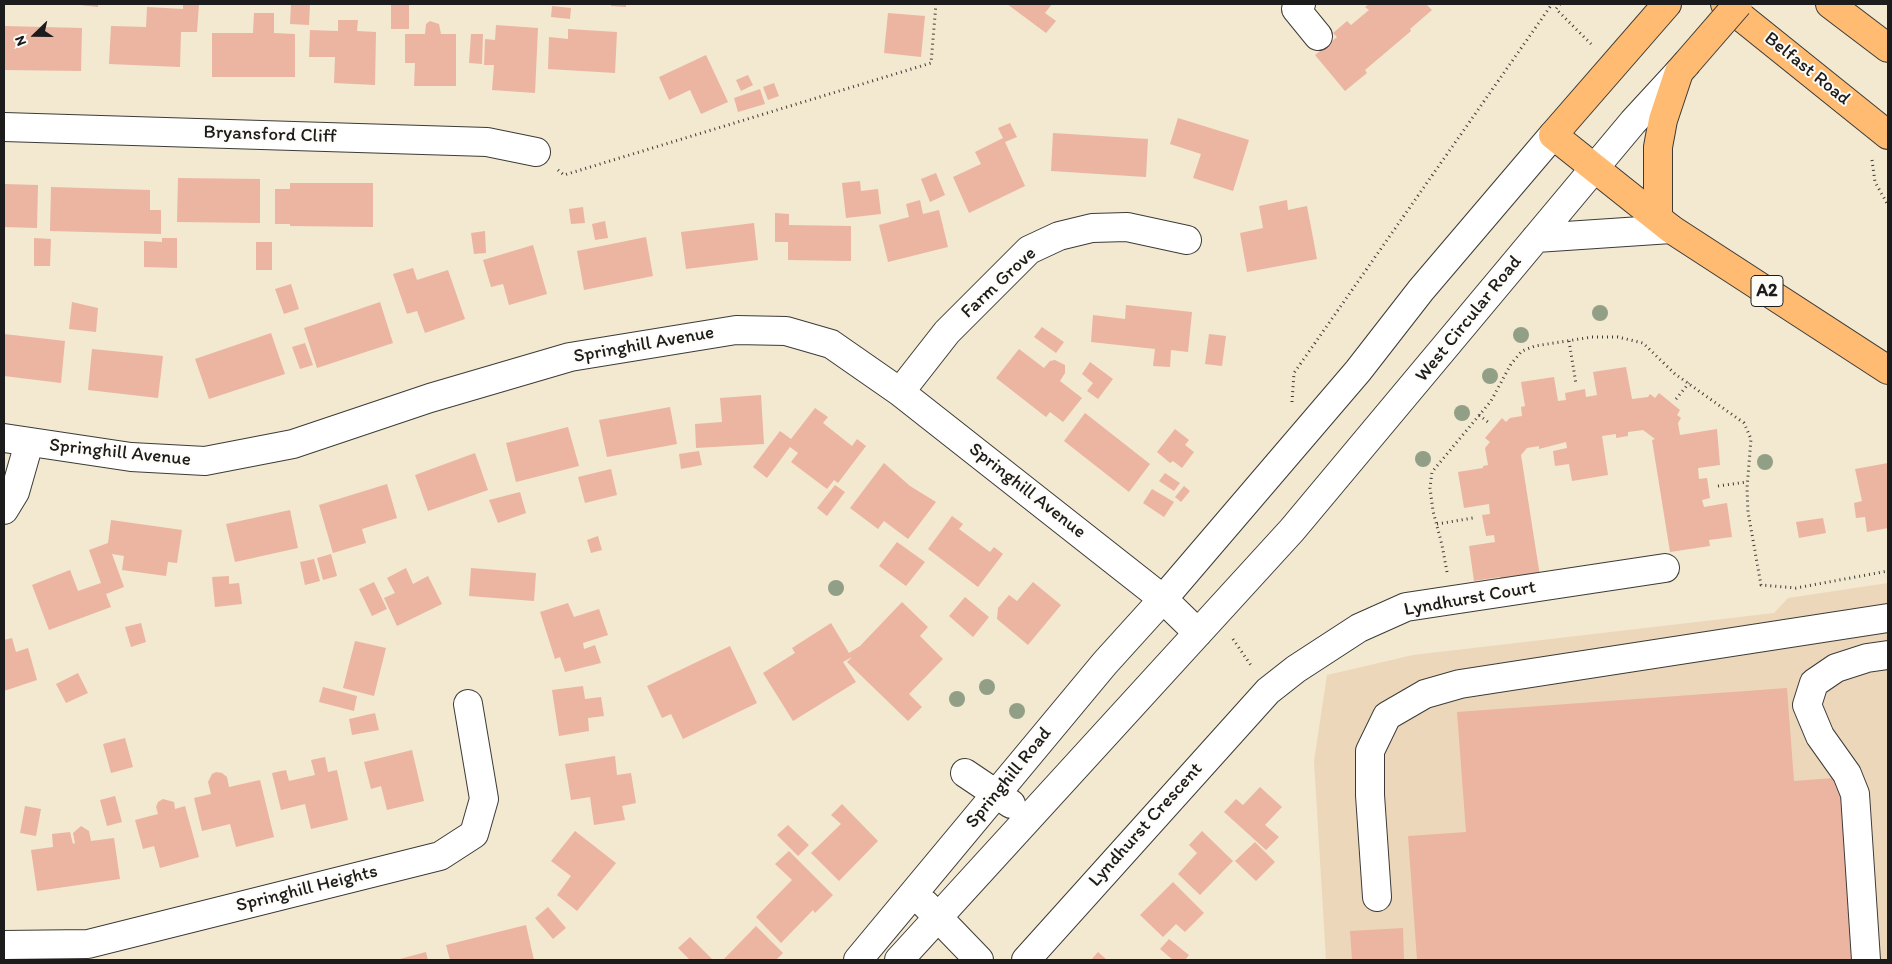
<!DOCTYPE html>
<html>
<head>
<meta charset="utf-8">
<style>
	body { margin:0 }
	#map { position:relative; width:1892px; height:964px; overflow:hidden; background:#f3e8d0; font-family:Itim,sans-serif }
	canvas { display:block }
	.frame { position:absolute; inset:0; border:5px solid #1c1c1c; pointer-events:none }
	.north { position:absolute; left:10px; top:10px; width:50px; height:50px; -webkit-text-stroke:4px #fdfcf7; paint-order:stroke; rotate:248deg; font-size:14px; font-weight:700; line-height:20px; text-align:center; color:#1c1c1c }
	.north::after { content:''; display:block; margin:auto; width:18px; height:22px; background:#1c1c1c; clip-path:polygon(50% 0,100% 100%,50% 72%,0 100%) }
</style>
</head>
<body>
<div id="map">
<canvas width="1892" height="964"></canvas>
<div class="frame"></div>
<div class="north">N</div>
</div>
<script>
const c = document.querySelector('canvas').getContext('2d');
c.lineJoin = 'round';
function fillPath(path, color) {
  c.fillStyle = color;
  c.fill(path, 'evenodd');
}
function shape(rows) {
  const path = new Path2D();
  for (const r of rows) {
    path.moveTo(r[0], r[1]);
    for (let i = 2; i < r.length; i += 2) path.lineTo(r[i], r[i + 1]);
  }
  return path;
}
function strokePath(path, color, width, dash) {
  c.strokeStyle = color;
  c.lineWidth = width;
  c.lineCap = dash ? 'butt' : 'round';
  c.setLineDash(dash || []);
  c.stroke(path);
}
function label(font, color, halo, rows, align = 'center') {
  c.font = font + ' Itim,sans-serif';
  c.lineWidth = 4;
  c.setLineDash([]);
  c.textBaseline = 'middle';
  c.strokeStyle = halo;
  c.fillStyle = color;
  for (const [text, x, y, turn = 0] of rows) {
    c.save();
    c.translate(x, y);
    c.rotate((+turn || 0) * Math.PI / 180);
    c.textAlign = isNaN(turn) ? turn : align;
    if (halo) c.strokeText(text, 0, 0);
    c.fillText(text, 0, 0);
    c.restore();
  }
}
const built = shape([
	[1888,583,1888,960,1326,960,1314,761,1327,675,1413,655,1774,613,1788,598]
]);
const building = shape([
	[80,4,98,4,98,7,80,5],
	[183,4,199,4,197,32,181,32,180,67,109,64,111,26,146,27,147,7,183,9],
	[291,4,310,4,309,25,290,24],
	[391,4,409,4,409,29,391,29],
	[611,4,626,4,626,7,611,6],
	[1007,4,1052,4,1045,13,1056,21,1046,33],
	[1369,4,1426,4,1432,10,1410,29,1411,31,1365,70,1367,73,1345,91,1315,55,1337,37,1333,33,1347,21,1351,25,1369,10,1365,7],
	[552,6,571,8,570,19,551,17],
	[254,13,274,13,274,33,295,34,295,77,212,77,212,33,253,33],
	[888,13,925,16,921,57,884,53],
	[338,20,358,20,357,31,376,32,375,85,334,83,335,57,309,57,310,30,338,31],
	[430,21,439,24,441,34,456,34,456,86,414,86,415,63,405,63,405,34,425,34,426,24],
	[496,25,538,28,535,93,492,90,494,65,484,65,485,39,495,40],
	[4,26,82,28,81,71,4,70],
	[568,29,617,32,615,73,548,69,549,37,568,39],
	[471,34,483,34,482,64,469,63],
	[706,55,728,102,701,114,690,90,669,100,659,77],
	[748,75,753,85,741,91,736,80],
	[774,83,779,96,768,100,763,87],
	[760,89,765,104,738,112,734,98],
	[1178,118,1249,140,1233,191,1193,178,1201,154,1170,144],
	[1010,123,1017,137,1005,142,1025,186,969,213,953,177,981,164,975,152,1003,138,998,128],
	[1053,133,1148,139,1146,177,1051,171],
	[936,173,945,195,930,202,921,179],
	[178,178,260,179,260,223,177,222],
	[860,181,861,191,878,189,881,214,846,218,842,183],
	[290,183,373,183,373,227,290,226,290,224,275,224,275,189,290,189],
	[4,184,38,185,37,228,4,227],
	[51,187,150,190,150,210,161,210,161,234,50,231],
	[920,200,923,214,939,210,948,247,888,262,879,225,909,217,906,204],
	[1287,200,1288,210,1307,206,1317,259,1247,272,1240,233,1263,228,1259,206],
	[583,207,585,223,571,224,569,209],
	[775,213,789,214,789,225,851,226,851,261,788,260,788,242,775,242],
	[605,221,608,238,595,240,592,224],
	[754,223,758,260,686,269,681,232],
	[485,231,486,253,474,254,471,233],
	[646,237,653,276,584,290,577,251],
	[34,238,51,239,50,266,34,266],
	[162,238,177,238,177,268,144,267,144,241,162,242],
	[256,242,272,242,272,270,256,270],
	[533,245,547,294,509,305,503,284,491,287,483,260],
	[413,268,417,280,448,270,465,319,425,333,417,311,407,314,393,274],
	[291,284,299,309,284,314,275,289],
	[72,302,98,308,96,332,69,329],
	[380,302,393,343,317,368,304,328],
	[1126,305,1192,312,1188,352,1171,350,1170,367,1153,366,1155,349,1091,342,1093,315,1125,319],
	[1042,327,1064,342,1056,353,1034,337],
	[271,333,285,374,209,399,195,359],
	[4,334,65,341,61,383,4,376],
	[1209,334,1226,336,1222,366,1205,364],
	[305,343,313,365,300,369,292,347],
	[92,349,163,356,158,398,88,390],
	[1019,349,1044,368,1050,361,1055,360,1065,365,1065,373,1060,381,1082,398,1063,422,1050,412,1046,417,996,378],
	[1090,362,1113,379,1098,399,1087,391,1093,383,1082,374],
	[1626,367,1632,399,1648,397,1650,394,1655,398,1659,393,1680,410,1677,415,1681,418,1678,423,1680,435,1717,429,1720,465,1698,468,1699,479,1707,478,1710,498,1702,500,1704,507,1727,503,1732,537,1709,540,1710,546,1670,552,1652,440,1655,439,1643,430,1628,432,1628,436,1616,438,1616,434,1602,436,1608,475,1572,481,1569,464,1555,466,1553,451,1567,448,1566,442,1539,449,1539,446,1527,448,1521,455,1540,576,1501,582,1500,577,1474,581,1469,546,1495,542,1494,535,1486,536,1482,515,1490,514,1489,504,1464,508,1458,472,1483,468,1483,466,1488,465,1485,448,1490,442,1485,438,1502,418,1506,422,1510,418,1522,416,1521,407,1525,406,1521,382,1554,377,1558,401,1566,400,1565,393,1585,389,1586,397,1597,395,1593,372],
	[761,395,764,444,696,448,695,424,722,422,720,398],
	[670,407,677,444,607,457,599,420],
	[815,408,828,417,823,423,852,446,857,439,866,446,838,483,834,480,827,489,791,462,798,453,790,447,767,478,753,467,780,431,791,439],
	[1085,413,1150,464,1129,492,1064,441],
	[568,427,579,466,516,482,506,443],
	[1175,429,1189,440,1185,445,1194,452,1182,468,1173,461,1170,463,1157,452],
	[699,451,702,465,681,469,679,454],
	[475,453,488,490,428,511,415,475],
	[884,463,910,486,936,502,908,539,884,521,878,529,850,508],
	[1888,463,1888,528,1867,532,1865,517,1856,518,1854,503,1862,501,1855,469],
	[611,469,617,495,585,503,578,477],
	[1165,473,1180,483,1174,491,1159,481],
	[387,484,397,518,362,529,366,543,333,553,319,505],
	[835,485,845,492,827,516,817,508],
	[1184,486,1190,491,1181,502,1175,497],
	[1152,489,1174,502,1164,517,1143,503],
	[520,492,526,513,498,523,489,500],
	[290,510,298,548,235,562,226,524],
	[952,516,963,524,959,529,990,552,994,547,1003,554,978,587,928,549],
	[1823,518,1826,533,1799,538,1796,522],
	[111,520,182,530,177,563,168,562,166,576,122,570,124,556,112,554,124,587,106,594,111,607,49,630,32,585,70,570,78,591,101,583,89,550,108,543],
	[598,536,602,550,591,553,587,540],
	[897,542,925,562,906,586,879,566],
	[331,554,337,576,323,580,317,558],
	[314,559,320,581,305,585,300,562],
	[406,568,413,584,428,576,442,604,397,626,384,598,395,593,387,578],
	[471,568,536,573,534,601,469,596],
	[229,576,229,584,239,583,242,604,215,607,212,577],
	[374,582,387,609,372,616,359,589],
	[1033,582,1061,605,1028,645,997,619,998,608,1009,595,1017,601],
	[965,597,989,617,973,637,949,616],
	[902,602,928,627,920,636,943,659,909,694,922,707,908,721,847,662,852,657,843,662,856,682,793,721,763,673,795,653,792,648,831,623,849,653,860,646],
	[568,603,574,617,599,609,608,635,583,643,584,649,595,645,601,663,565,672,560,657,555,659,540,612],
	[141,623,146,642,131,647,125,627],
	[12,638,16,652,28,648,37,680,4,691,4,640],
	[355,641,386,648,374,696,343,688],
	[730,646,757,703,683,739,671,714,662,718,647,686],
	[78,673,88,693,66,703,56,684],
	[583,686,585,699,601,697,604,716,588,718,589,731,559,736,552,690],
	[323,687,357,696,354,711,319,702],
	[1787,688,1794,781,1847,777,1860,960,1417,960,1408,836,1466,832,1457,712],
	[375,713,379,730,352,735,349,719],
	[125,738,133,767,111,773,103,744],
	[412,750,424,801,387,810,381,786,371,789,364,762],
	[615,756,617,775,631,773,636,803,622,806,625,820,594,825,590,797,571,800,565,764],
	[325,757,328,772,337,770,348,820,311,829,305,804,281,810,272,773,286,770,289,781,315,775,311,760],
	[216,772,222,773,227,777,229,787,260,780,274,837,236,847,230,824,202,831,194,798,211,794,208,782,212,774],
	[1260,787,1282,807,1265,825,1279,837,1266,850,1224,812,1236,799,1243,805],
	[115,796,122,822,107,826,100,800],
	[163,799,174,802,175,809,185,806,199,857,160,868,154,846,143,849,135,820,158,814,156,807,158,802],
	[842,804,878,841,839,881,811,853,841,824,831,815],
	[25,806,41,809,36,836,20,833],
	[788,825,809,845,798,856,777,835],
	[81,826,89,831,91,841,114,838,120,879,37,891,31,850,53,847,52,834,70,832,73,844,75,843,73,833],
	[575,831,616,863,577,911,557,895,571,876,551,861],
	[1202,831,1233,861,1200,895,1178,874,1197,853,1189,845],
	[1255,842,1275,862,1256,881,1235,861],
	[789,851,833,895,815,913,813,910,781,943,756,917,792,880,775,864],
	[1173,882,1204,913,1185,932,1176,924,1163,937,1140,915],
	[548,907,566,928,553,939,535,918],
	[526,925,534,960,450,960,446,945],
	[756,926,783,953,776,960,723,960],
	[1403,928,1404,960,1352,960,1350,931],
	[690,937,712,959,710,960,690,960,678,948],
	[1169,939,1189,955,1185,960,1173,960,1160,949],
	[426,952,428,960,396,960],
	[1098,952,1107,960,1091,960]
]);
const path = shape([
	[1560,4,1556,9,1591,44],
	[1872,160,1875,182,1888,205],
	[558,170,564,175,931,63,936,4],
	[1569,341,1576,384],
	[1676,399,1689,383],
	[1292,402,1294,373,1552,4],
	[1479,415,1488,422],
	[1718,486,1747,482],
	[1437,524,1473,518],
	[1447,572,1442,545,1433,511,1430,488,1432,472,1491,401,1511,364,1522,351,1535,346,1592,337,1618,337,1643,343,1675,374,1744,423,1751,439,1747,488,1748,512,1761,585,1796,588,1888,571],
	[1233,639,1252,667]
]);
const minor = shape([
	[1301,4,1296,9,1318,36],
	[4,127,487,142,536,152],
	[1536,238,1671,229],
	[900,392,947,332,1029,250,1059,236,1092,228,1127,227,1187,240],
	[4,438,131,457,205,461,293,444,430,398,570,357,736,330,786,331,831,344,900,392,1163,599,1198,633],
	[4,510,15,492,29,443],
	[965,773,1011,804],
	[1377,897,1370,795,1370,751,1387,716,1425,694,1460,684,1888,618],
	[925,904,979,960],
	[4,945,88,944,440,856,474,834,484,799,468,704],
	[858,960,1105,663,1163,599,1358,371,1421,290,1553,135],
	[899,960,1292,530,1633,122,1679,72],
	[1026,960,1268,691,1296,669,1359,628,1406,607,1665,568],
	[1866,960,1855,794,1847,774,1820,736,1807,705,1814,683,1836,668,1867,658,1888,655]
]);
const major = shape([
	[1725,4,1888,135],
	[1830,4,1888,48]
]);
const highway = shape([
	[1667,4,1553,135,1671,229,1888,370],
	[1658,217,1658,147,1663,120,1679,72,1686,64]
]);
const highwayBridge = shape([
	[1686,64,1738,4]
]);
const trees = [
	[1600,313],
	[1521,335],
	[1490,376],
	[1462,413],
	[1423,459],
	[1765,462],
	[836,588],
	[987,687],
	[957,699],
	[1017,711]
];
const shields = [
	[1767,291,32]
];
const shieldNames = [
	["A2",1767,291]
];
const streetNames = [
	["Belfast Road",1807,69,39],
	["Bryansford Cliff",270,135,2],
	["Farm Grove",999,283,-43],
	["West Circular Road",1469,319,-51],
	["Springhill Avenue",644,345,-10],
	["Springhill Avenue",120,453,6],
	["Springhill Avenue",1027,491,38],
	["Lyndhurst Court",1470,599,-10],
	["Springhill Road",1009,778,-51],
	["Lyndhurst Crescent",1146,825,-48],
	["Springhill Heights",307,889,-14]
];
fillPath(built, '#ecd7ba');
fillPath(building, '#ebb5a2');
strokePath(minor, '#3c3b37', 30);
strokePath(major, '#3c3b37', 30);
strokePath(highway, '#3c3b37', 30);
strokePath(path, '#3c3b37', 3, [1, 4]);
strokePath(minor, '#fff', 28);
strokePath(major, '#ffbb71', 28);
strokePath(highway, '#ffbb71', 28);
strokePath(highwayBridge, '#3c3b37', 30, []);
strokePath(highwayBridge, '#ffbb71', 28);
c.fillStyle = '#919f87';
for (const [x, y] of trees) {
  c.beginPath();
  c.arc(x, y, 8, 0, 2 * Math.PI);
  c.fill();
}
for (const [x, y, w] of shields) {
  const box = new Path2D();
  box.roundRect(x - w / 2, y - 15.5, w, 31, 4);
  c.fillStyle = '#fdfcf7';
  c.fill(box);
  strokePath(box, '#1c1c1c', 1);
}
label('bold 18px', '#1c1c1c', null, shieldNames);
label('19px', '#1c1c1c', '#fdfcf7', streetNames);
</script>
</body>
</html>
